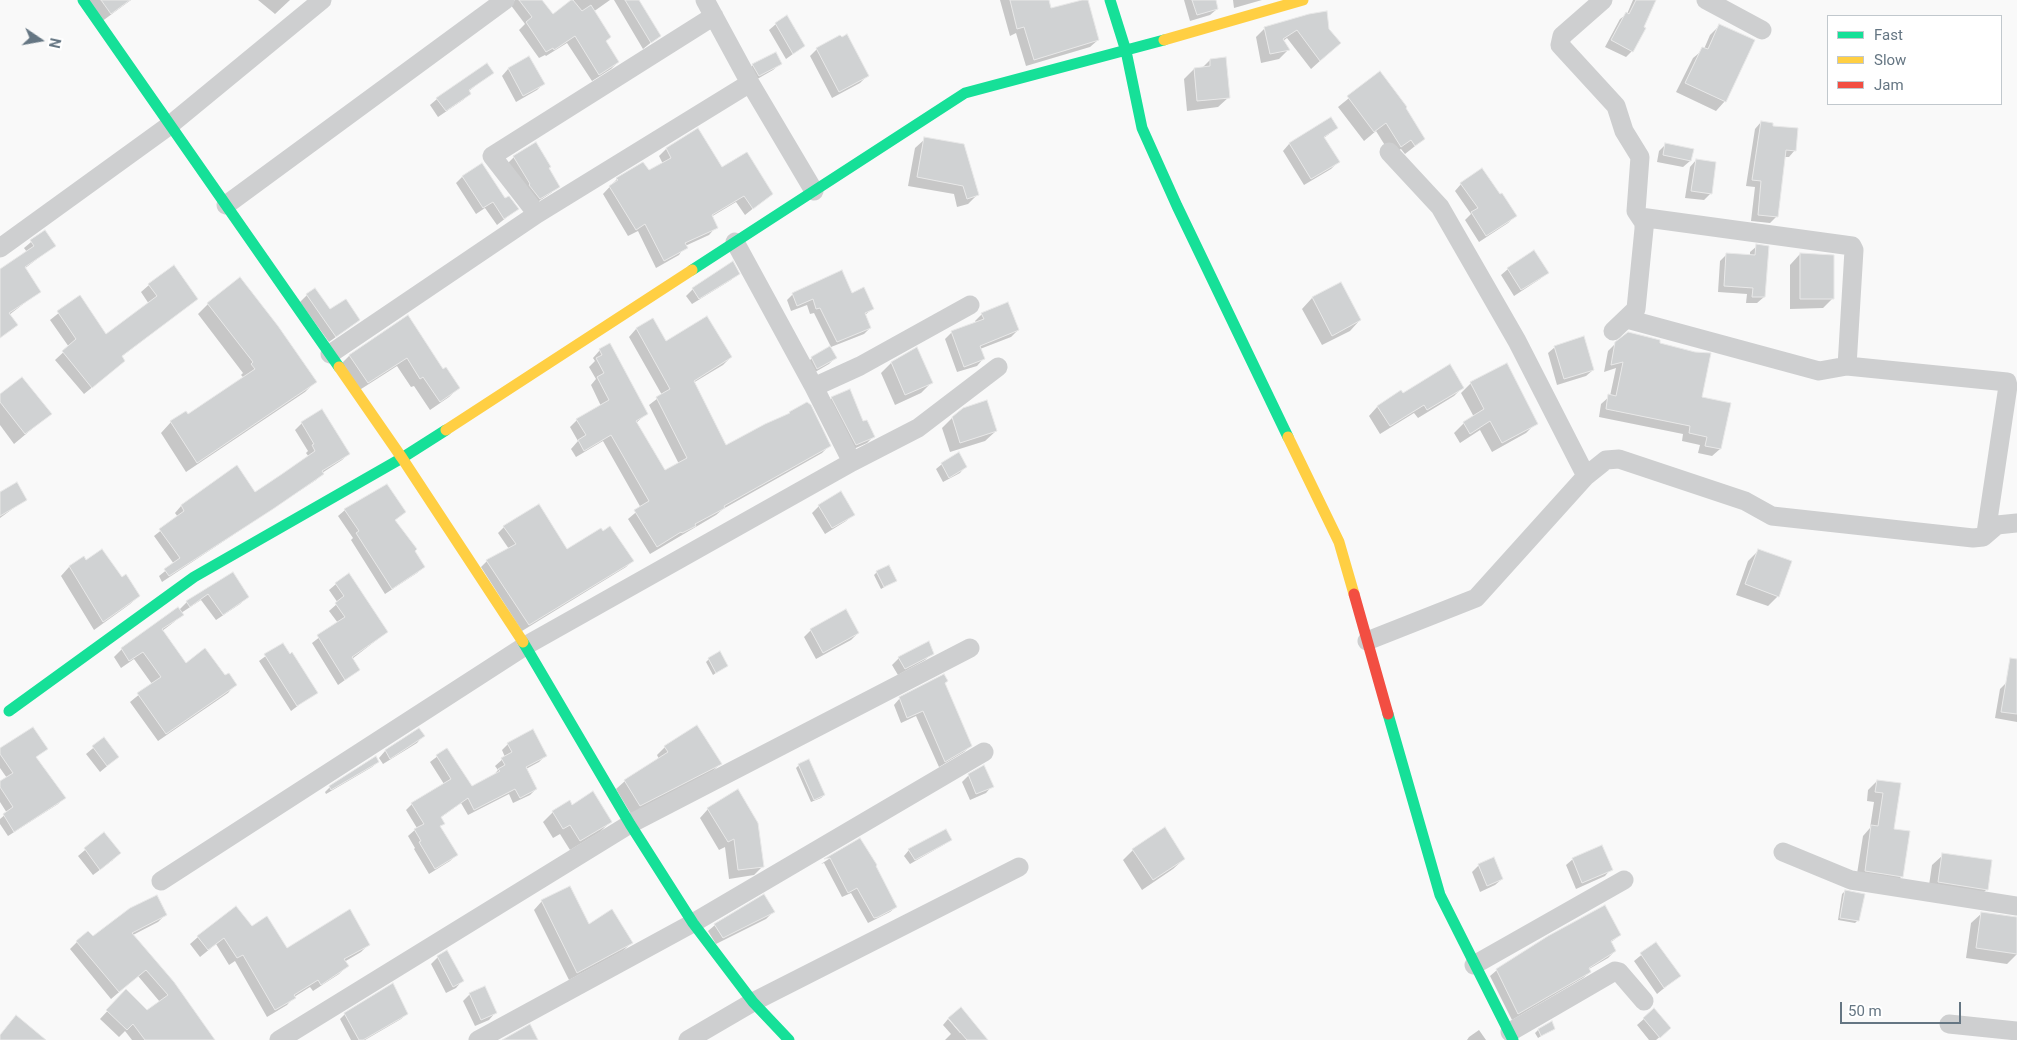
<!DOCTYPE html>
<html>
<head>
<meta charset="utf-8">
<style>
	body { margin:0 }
	#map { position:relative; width:2017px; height:1040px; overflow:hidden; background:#f9f9f9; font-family:Roboto,sans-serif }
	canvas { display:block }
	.legend { position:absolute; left:1827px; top:15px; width:175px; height:90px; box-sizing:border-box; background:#fff; border:1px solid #c1c8cd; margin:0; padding:6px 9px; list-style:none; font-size:15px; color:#657683 }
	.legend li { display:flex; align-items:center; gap:10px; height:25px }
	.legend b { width:25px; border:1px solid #c1c8cd }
	.north { position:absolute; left:15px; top:15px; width:50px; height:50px; -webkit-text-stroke:4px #fff; paint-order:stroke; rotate:102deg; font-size:14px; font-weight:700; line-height:20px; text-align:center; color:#657683 }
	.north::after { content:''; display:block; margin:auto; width:18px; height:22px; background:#657683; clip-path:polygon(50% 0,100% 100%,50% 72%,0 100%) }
	.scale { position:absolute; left:1840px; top:1002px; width:121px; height:22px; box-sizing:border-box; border:2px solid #657683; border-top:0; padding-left:6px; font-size:15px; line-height:18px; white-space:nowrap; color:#657683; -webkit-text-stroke:4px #fff; paint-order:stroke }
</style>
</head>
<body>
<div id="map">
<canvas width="2017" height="1040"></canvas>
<ul class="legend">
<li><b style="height:6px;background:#16e098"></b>Fast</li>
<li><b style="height:6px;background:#ffcf43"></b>Slow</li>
<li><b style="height:6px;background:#f24e42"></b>Jam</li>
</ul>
<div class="north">N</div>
<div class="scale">50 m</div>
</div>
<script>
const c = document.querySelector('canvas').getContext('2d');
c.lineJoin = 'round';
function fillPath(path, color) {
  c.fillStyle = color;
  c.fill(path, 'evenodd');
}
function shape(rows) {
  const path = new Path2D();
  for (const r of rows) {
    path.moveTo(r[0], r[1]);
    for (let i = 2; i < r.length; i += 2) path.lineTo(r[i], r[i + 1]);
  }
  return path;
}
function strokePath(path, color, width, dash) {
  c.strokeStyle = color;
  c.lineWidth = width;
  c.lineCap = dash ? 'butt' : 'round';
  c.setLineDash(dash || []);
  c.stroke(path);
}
const shadow = shape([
	[84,0,131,0,101,22],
	[258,0,290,0,275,14],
	[515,0,540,0,553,16,573,0,610,0,593,12,605,42,618,62,611,69,592,81,567,43,546,56,545,55,539,58,519,30,525,24,510,4],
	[614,0,638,0,659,36,643,49],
	[1000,0,1047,0,1050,10,1087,0,1098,40,1090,47,1026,66,1016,33,1010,36],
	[1184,0,1214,0,1217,9,1210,15,1190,21],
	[1233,0,1262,0,1234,8],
	[1633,0,1655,0,1632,51,1626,57,1605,47,1620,19,1627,14],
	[776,24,804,46,786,59,769,30],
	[1719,26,1725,101,1716,111,1676,92,1693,58,1704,49,1710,35],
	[1265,28,1328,30,1340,43,1311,69,1287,38,1283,41,1288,50,1279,59,1261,63,1256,37],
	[817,49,867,76,860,83,832,98,810,56],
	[529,58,543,84,537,90,516,102,502,76,508,69],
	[1210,60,1229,97,1218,107,1187,111,1184,79,1194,69,1202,68],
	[780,64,773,70,752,82,747,72,753,65],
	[492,72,469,91,470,93,463,100,438,117,430,105,437,99],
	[1380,73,1424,139,1405,154,1401,149,1391,155,1376,131,1364,141,1338,107],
	[1331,118,1337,128,1324,138,1338,162,1331,169,1304,185,1283,151,1289,144],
	[1761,122,1771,128,1795,150,1789,157,1784,157,1777,216,1770,223,1751,221,1755,187,1746,186,1755,129],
	[697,130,722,169,771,194,745,215,736,202,711,217,716,227,709,235,685,246,679,255,656,268,638,231,628,236,603,194,617,179,643,163,648,172,663,164,659,156,666,149],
	[925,139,977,195,968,204,957,207,954,194,908,186,915,148],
	[1666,144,1690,161,1683,167,1657,162,1659,151],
	[514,157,548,168,558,187,551,193,533,205,507,164],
	[1696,160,1711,193,1704,200,1685,198,1690,167],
	[462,177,504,199,517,209,497,225,485,208,476,214,456,183],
	[1461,184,1515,216,1508,223,1479,242,1465,220,1471,214,1455,191],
	[44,231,54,246,24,269,40,291,9,315,16,325,0,338,0,270,27,252,24,248],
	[1757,246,1764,297,1757,303,1746,303,1747,294,1718,292,1720,261,1727,254,1750,256,1750,252],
	[1800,254,1833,298,1823,308,1790,309,1790,265],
	[1508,269,1547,273,1540,279,1514,296,1501,275],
	[738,274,731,280,692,304,686,296,693,289],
	[1340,283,1360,320,1350,331,1322,345,1302,309,1312,298],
	[149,285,197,299,121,357,124,361,116,368,84,394,55,360,69,347,50,320,80,296,106,336,149,304,141,292],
	[793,294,852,294,872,309,865,315,870,328,864,334,831,347,814,313,810,314,807,305,791,311,787,300],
	[307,295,330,310,359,320,329,342,300,302],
	[208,304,315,382,305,392,186,472,161,433,171,422,187,416,244,378,241,375,243,373,198,314],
	[982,314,1018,330,1011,337,980,349,983,359,977,366,957,372,945,339,952,332,976,323,975,321],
	[407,317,443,371,458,388,449,397,430,410,414,386,411,387,397,366,358,391,340,365,349,356],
	[653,320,666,343,731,357,723,365,693,383,725,447,790,413,830,445,822,453,723,509,716,515,650,554,628,519,641,508,603,441,576,457,571,449,578,441,570,427,577,420,601,406,591,385,596,379,589,367,595,361,593,358,600,350,647,413,636,423,665,472,679,464,649,405,662,395,629,337,636,329],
	[1616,343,1658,344,1701,398,1720,449,1712,456,1698,453,1700,445,1682,441,1683,434,1599,417,1601,404,1610,396,1616,368,1604,372,1608,351],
	[1555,347,1593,370,1586,376,1557,385,1548,353],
	[830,348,835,358,829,364,810,375,805,365,812,358],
	[917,349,931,383,921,393,895,405,881,373,891,363],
	[1471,383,1536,423,1526,433,1492,452,1480,430,1460,443,1454,433,1464,423,1474,417,1461,393],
	[1463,387,1454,396,1418,418,1414,413,1380,434,1369,416,1377,407,1401,392,1403,395],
	[0,396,50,414,14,444,0,425],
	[832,398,873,437,867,443,849,451,826,404],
	[952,418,996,431,985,441,950,452,942,428],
	[302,423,348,454,342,460,322,473,316,480,162,582,159,576,174,564,154,536,178,517,175,513,181,506,237,467,255,494,309,457,306,453,308,451,295,430],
	[942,464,965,467,960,473,943,482,936,469],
	[0,494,26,499,0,518],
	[819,506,853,514,846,521,825,534,812,513],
	[345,510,405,512,394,521,424,567,417,573,385,594,351,540,353,538,338,516],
	[504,527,566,551,632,561,626,567,522,631,481,567,487,561,509,549,498,533],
	[1758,551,1778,596,1768,606,1736,595,1748,561],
	[84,558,86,562,121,579,139,596,130,604,94,630,61,576,69,567],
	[877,572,896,580,881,589,874,575],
	[232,574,247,597,240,604,216,620,201,600,181,613,174,622,162,631,186,665,225,677,235,685,228,693,158,741,130,702,152,684,134,659,121,668,114,657,122,649,179,610,187,602],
	[336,584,387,632,352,659,359,670,338,685,312,643,338,623,329,611,338,603,329,590],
	[811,630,858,633,851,640,816,659,804,637],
	[282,644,316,692,291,711,259,661],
	[932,653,925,660,898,675,892,665,899,658],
	[709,659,726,666,713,675,706,662],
	[944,683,970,746,964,752,939,767,916,716,901,723,894,705,900,698],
	[2006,683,2017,684,2017,722,1995,718,2000,689],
	[419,729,423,736,417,743,383,764,379,758,385,751],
	[104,739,118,757,100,772,86,754],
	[508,744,545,756,539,762,526,769,536,789,530,795,513,803,509,794,468,815,461,803,440,818,443,824,439,828,456,855,450,861,429,874,414,849,415,848,408,836,417,828,406,810,412,804,444,784,430,762,447,749,472,787,493,776,498,770,495,766,505,757,502,750],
	[665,747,720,764,712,772,631,814,616,789,625,781,659,759,657,755],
	[46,748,35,758,64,798,58,804,8,836,0,824,0,819,7,813,0,802,0,783,7,778,0,768,0,750],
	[378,762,372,767,326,794,325,792,330,787],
	[799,765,824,795,821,798,811,802,796,768],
	[969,775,992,786,986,793,970,800,962,782],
	[1877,781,1900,784,1893,830,1902,876,1893,885,1856,880,1863,836,1870,828,1874,802,1867,801,1868,790],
	[569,802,572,807,610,822,600,832,570,850,560,834,553,838,543,822,553,812],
	[708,809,763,866,754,875,729,879,725,847,719,850,700,818],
	[104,834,113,860,93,875,78,856],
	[860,839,896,907,890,912,868,923,851,893,842,897,824,863,821,864],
	[950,839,945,844,910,864,904,856,909,850],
	[1133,850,1184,859,1173,869,1142,890,1123,860],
	[1943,855,1987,889,1976,900,1928,892,1932,865],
	[1573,859,1611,869,1605,876,1576,889,1566,865],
	[1479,865,1502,879,1495,885,1480,892,1472,872],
	[1845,891,1858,920,1855,923,1838,920,1842,894],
	[764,896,773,912,766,919,716,944,708,931,715,925],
	[542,901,588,925,631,943,623,951,569,980,534,910],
	[1982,913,2017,918,2017,954,2007,964,1966,958,1971,923],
	[165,915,158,922,133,935,214,1040,132,1040,125,1031,119,1037,100,1019,126,991,147,1011,160,1002,138,976,111,999,70,949,77,942],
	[252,927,287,950,369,944,361,952,344,962,347,966,339,974,313,991,310,987,294,997,287,1005,267,1017,235,961,229,965,216,944,200,957,190,944,198,937],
	[1620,935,1610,943,1615,951,1608,958,1589,969,1590,972,1583,978,1512,1020,1490,976,1497,970],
	[1656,943,1679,976,1657,994,1634,961],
	[438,957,462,981,456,988,446,993,431,964],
	[470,994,495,1013,489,1020,475,1026,463,1001],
	[1654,1010,1663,1034,1656,1040,1649,1040,1637,1025],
	[345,1014,406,1014,401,1019,365,1040,351,1040,340,1019],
	[948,1019,960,1033,962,1032,978,1040,945,1040,951,1034,943,1025],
	[1554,1028,1538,1038,1535,1033,1538,1030],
	[1479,1030,1486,1040,1467,1040,1469,1037]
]);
const building = shape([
	[101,0,130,0,111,14,101,0],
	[519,0,542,0,553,14,571,0,573,0,582,11,591,5,611,37,606,41,619,62,599,75,575,36,554,50,553,48,546,52,526,22,532,17,519,0],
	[625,0,639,0,661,36,651,43,625,0],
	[1010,0,1049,0,1051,8,1082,0,1088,0,1099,40,1034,60,1024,27,1017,29,1010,0],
	[1192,0,1216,0,1218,9,1197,15,1192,0],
	[1636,0,1656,0,1644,27,1646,28,1633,52,1611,40,1626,12,1629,14,1636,0],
	[1327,11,1329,29,1341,43,1320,61,1297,30,1283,39,1290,50,1270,54,1264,27,1309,14,1327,11],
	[787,15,805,46,793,54,775,23,787,15],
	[1719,24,1755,40,1726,102,1685,83,1702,47,1708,49,1719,24],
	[847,34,869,76,839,92,816,48,840,35,842,37,847,34],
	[776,52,782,64,759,76,752,64,776,52],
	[529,56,545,84,523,96,508,68,529,56],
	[1226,57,1230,98,1197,101,1194,68,1210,66,1210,59,1226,57],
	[487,63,494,73,469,90,471,94,446,111,436,98,487,63],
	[1380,71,1407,107,1406,108,1425,139,1415,146,1411,140,1401,147,1386,123,1374,132,1347,96,1380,71],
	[1331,117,1338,128,1324,137,1340,162,1311,179,1289,143,1331,117],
	[1761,121,1773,123,1773,126,1798,128,1796,151,1786,150,1778,217,1758,215,1761,181,1752,180,1761,121],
	[698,128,722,167,747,152,773,194,753,209,744,196,712,215,718,228,685,243,688,248,664,261,645,224,636,230,609,186,618,180,616,178,643,162,649,170,671,158,666,148,698,128],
	[924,137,964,144,979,195,967,199,963,186,917,177,924,137],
	[536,142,551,167,549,168,560,187,540,199,529,185,530,184,513,156,536,142],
	[1665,143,1694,149,1691,161,1663,155,1665,143],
	[1696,159,1716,162,1712,194,1691,191,1696,159],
	[482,163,505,198,509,196,519,209,504,219,493,202,483,208,462,176,482,163],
	[1482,168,1500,194,1502,193,1517,216,1486,236,1471,212,1478,208,1460,183,1482,168],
	[45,230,56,246,25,267,41,292,9,313,18,325,0,338,0,269,34,246,30,240,45,230],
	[1756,244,1769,246,1765,297,1752,297,1753,288,1724,286,1726,253,1755,255,1756,244],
	[1534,250,1549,273,1521,290,1507,268,1534,250],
	[1800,253,1834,255,1834,299,1800,299,1800,253],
	[733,261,740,274,699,299,692,288,733,261],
	[174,265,198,299,122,356,125,361,92,388,62,351,76,339,57,311,80,295,106,334,157,296,148,284,174,265],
	[842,270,852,293,864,287,874,309,865,313,871,328,837,342,820,308,816,309,813,299,797,306,792,293,842,270],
	[240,277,278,326,317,382,197,463,170,421,186,411,188,414,255,369,251,364,253,362,207,303,240,277],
	[1341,282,1361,320,1332,336,1312,297,1341,282],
	[315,288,330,309,346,299,360,320,336,337,306,294,315,288],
	[1008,302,1019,330,980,346,985,359,964,367,951,331,984,319,981,313,1008,302],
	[408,315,443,369,446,367,460,388,440,402,423,377,420,379,407,358,368,383,349,355,408,315],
	[707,316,732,357,694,381,726,445,765,424,790,413,789,412,807,402,811,405,831,446,724,506,725,508,695,524,696,526,682,533,681,532,657,547,634,510,649,501,611,435,584,451,578,440,586,435,576,419,609,400,597,377,604,373,596,358,602,355,599,349,610,343,648,414,636,421,665,470,687,458,656,397,670,389,636,328,653,318,666,341,707,316],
	[1628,332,1660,340,1660,343,1695,352,1711,353,1702,397,1731,403,1721,449,1705,446,1707,437,1689,433,1690,426,1606,409,1608,394,1616,396,1623,362,1611,365,1615,342,1628,332],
	[1584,336,1594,370,1564,379,1554,346,1584,336],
	[830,346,837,358,817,369,811,357,830,346],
	[917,347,933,383,905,395,891,362,917,347],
	[1507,363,1538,424,1502,443,1490,421,1470,434,1463,422,1484,409,1470,382,1507,363],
	[1450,364,1464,388,1427,410,1424,405,1390,426,1377,406,1401,390,1403,393,1450,364],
	[22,377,52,414,25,434,0,402,0,394,22,377],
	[850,389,863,421,867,420,875,437,856,445,831,397,850,389],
	[987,400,997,431,960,443,952,417,963,408,987,400],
	[322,409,350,454,322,471,324,474,273,509,169,576,164,569,180,558,159,529,184,511,181,505,237,465,255,492,282,474,315,451,312,445,314,444,301,422,322,409],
	[959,452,967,467,949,478,941,463,959,452],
	[17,482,27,500,0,516,0,492,17,482],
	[387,484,406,512,395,520,417,549,415,551,425,567,392,589,356,533,359,531,344,509,387,484],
	[841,491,855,515,832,528,818,505,841,491],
	[539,504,567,549,601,528,603,531,610,526,634,561,529,625,486,560,516,544,503,526,539,504],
	[102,549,122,577,126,574,140,596,103,622,69,566,84,556,86,560,102,549],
	[1758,549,1792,561,1779,597,1745,584,1758,549],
	[889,565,897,581,884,587,876,571,889,565],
	[233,572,249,597,223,615,208,594,190,607,186,601,233,572],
	[349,573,388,632,352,657,360,670,345,680,317,635,345,617,335,603,344,596,335,583,349,573],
	[178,607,184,615,162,629,186,663,205,648,225,675,229,673,237,685,166,734,137,693,161,677,143,652,129,661,121,648,178,607],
	[846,609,859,633,823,653,810,629,846,609],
	[929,641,934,654,905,669,898,657,929,641],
	[283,643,290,654,292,652,318,693,297,706,264,654,283,643],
	[720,651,728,666,716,673,708,658,720,651],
	[2010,658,2017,659,2017,714,2001,712,2010,658],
	[944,674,948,681,945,683,972,746,945,762,923,711,907,718,899,697,944,674],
	[697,725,722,764,640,806,624,780,668,752,664,746,697,725],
	[33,727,48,749,36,757,66,798,14,832,3,814,13,807,0,787,0,781,13,773,0,754,0,748,33,727],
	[419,728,425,736,390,759,385,750,419,728],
	[533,729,547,756,526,767,537,789,520,798,515,789,474,810,468,798,441,817,445,824,440,826,458,855,435,869,419,842,421,841,414,829,424,824,411,803,451,779,436,755,447,748,472,786,500,771,498,769,505,765,501,758,512,752,507,743,533,729],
	[104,737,119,757,107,766,92,746,104,737],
	[376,756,379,762,331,790,329,786,376,756],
	[809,759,825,795,814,800,798,764,809,759],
	[984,765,994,787,976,794,968,774,984,765],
	[1877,780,1901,783,1894,829,1910,831,1903,877,1865,871,1871,825,1878,826,1883,793,1875,792,1877,780],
	[738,789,758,823,764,867,738,870,734,839,728,842,707,808,738,789],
	[593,791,612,822,580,841,570,825,563,829,552,811,570,800,572,805,593,791],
	[1165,827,1185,859,1153,880,1132,849,1165,827],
	[946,829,952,840,915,860,908,849,946,829],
	[104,832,121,853,100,870,84,848,104,832],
	[860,838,877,865,876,866,897,907,878,917,874,918,857,888,848,893,830,858,824,859,860,838],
	[1602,845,1613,870,1582,883,1572,858,1602,845],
	[1942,853,1992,860,1988,890,1938,882,1942,853],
	[1494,857,1503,879,1487,886,1478,864,1494,857],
	[570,886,589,924,612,909,633,943,577,973,541,900,570,886],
	[1845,890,1865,894,1859,921,1840,918,1845,890],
	[764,894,775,912,723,938,714,924,764,894],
	[157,895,167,915,132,933,174,982,215,1040,145,1040,133,1024,127,1030,106,1010,126,989,147,1010,168,995,146,970,119,992,76,941,88,931,93,936,130,908,157,895],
	[1605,905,1621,935,1611,941,1616,951,1589,968,1591,972,1518,1014,1496,969,1548,936,1605,905],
	[236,906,252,926,267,916,287,948,350,909,370,945,344,959,349,966,321,985,318,980,294,995,296,998,275,1010,243,955,237,958,224,938,208,950,197,936,236,906],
	[1981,912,2017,917,2017,954,1976,948,1981,912],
	[1656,942,1681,976,1664,988,1640,953,1656,942],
	[447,950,464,981,453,987,437,956,447,950],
	[393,983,408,1014,363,1040,359,1040,344,1013,393,983],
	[485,986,497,1013,481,1020,469,993,485,986],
	[961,1007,988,1040,967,1040,948,1018,961,1007],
	[1654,1008,1671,1028,1660,1038,1643,1018,1654,1008],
	[16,1015,46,1040,0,1040,0,1035,16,1015],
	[1552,1021,1555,1029,1541,1036,1538,1029,1552,1021],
	[530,1024,538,1040,502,1040,530,1024]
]);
const street = shape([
	[705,0,750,83,814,191],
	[1603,0,1562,36,1560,45,1616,106,1624,131,1640,157,1636,211,1644,223,1644,229,1636,309,1613,331],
	[1706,0,1762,30],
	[1389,152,1440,207,1517,341,1586,476],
	[226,205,505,0],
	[537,214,492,156,714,16],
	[1640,217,1852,246,1854,250,1847,366],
	[735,242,814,387,852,462],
	[0,248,170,125,322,0],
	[1627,319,1819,371,1847,366,2007,382,2008,386,1986,533],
	[330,354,537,214,750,83],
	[814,387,860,366,970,305],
	[1367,641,1476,598,1586,476,1606,460,1619,459,1745,501,1772,516,1973,538,1983,537,1997,525,2017,523],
	[1783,852,1851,880,2017,906],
	[161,881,525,646,852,462,918,428,998,367],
	[1474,965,1624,880],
	[1949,1024,2017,1031],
	[1510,1032,1615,971,1619,972,1644,1001],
	[279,1040,630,824,970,648],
	[478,1040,693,923,984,752],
	[688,1040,753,1002,1019,867]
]);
const fast = shape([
	[83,0,339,367],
	[1110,0,1126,51,1142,128,1177,206,1288,437],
	[692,270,965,93,1164,40],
	[523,642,630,824,693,923,753,1002,789,1040],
	[9,711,194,577,402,458,446,430],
	[1388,714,1440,895,1513,1040]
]);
const slow = shape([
	[1164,40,1303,0],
	[339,367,402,458,523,642],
	[446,430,692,270],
	[1288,437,1339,542,1354,594]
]);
const jam = shape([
	[1354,594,1388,714]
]);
fillPath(shadow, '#0003');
fillPath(building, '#d0d2d3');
strokePath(building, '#e8e8e8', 1);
strokePath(street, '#cecfd0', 19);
strokePath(fast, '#16e098', 11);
strokePath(slow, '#ffcf43', 11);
strokePath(jam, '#f24e42', 11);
</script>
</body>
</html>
